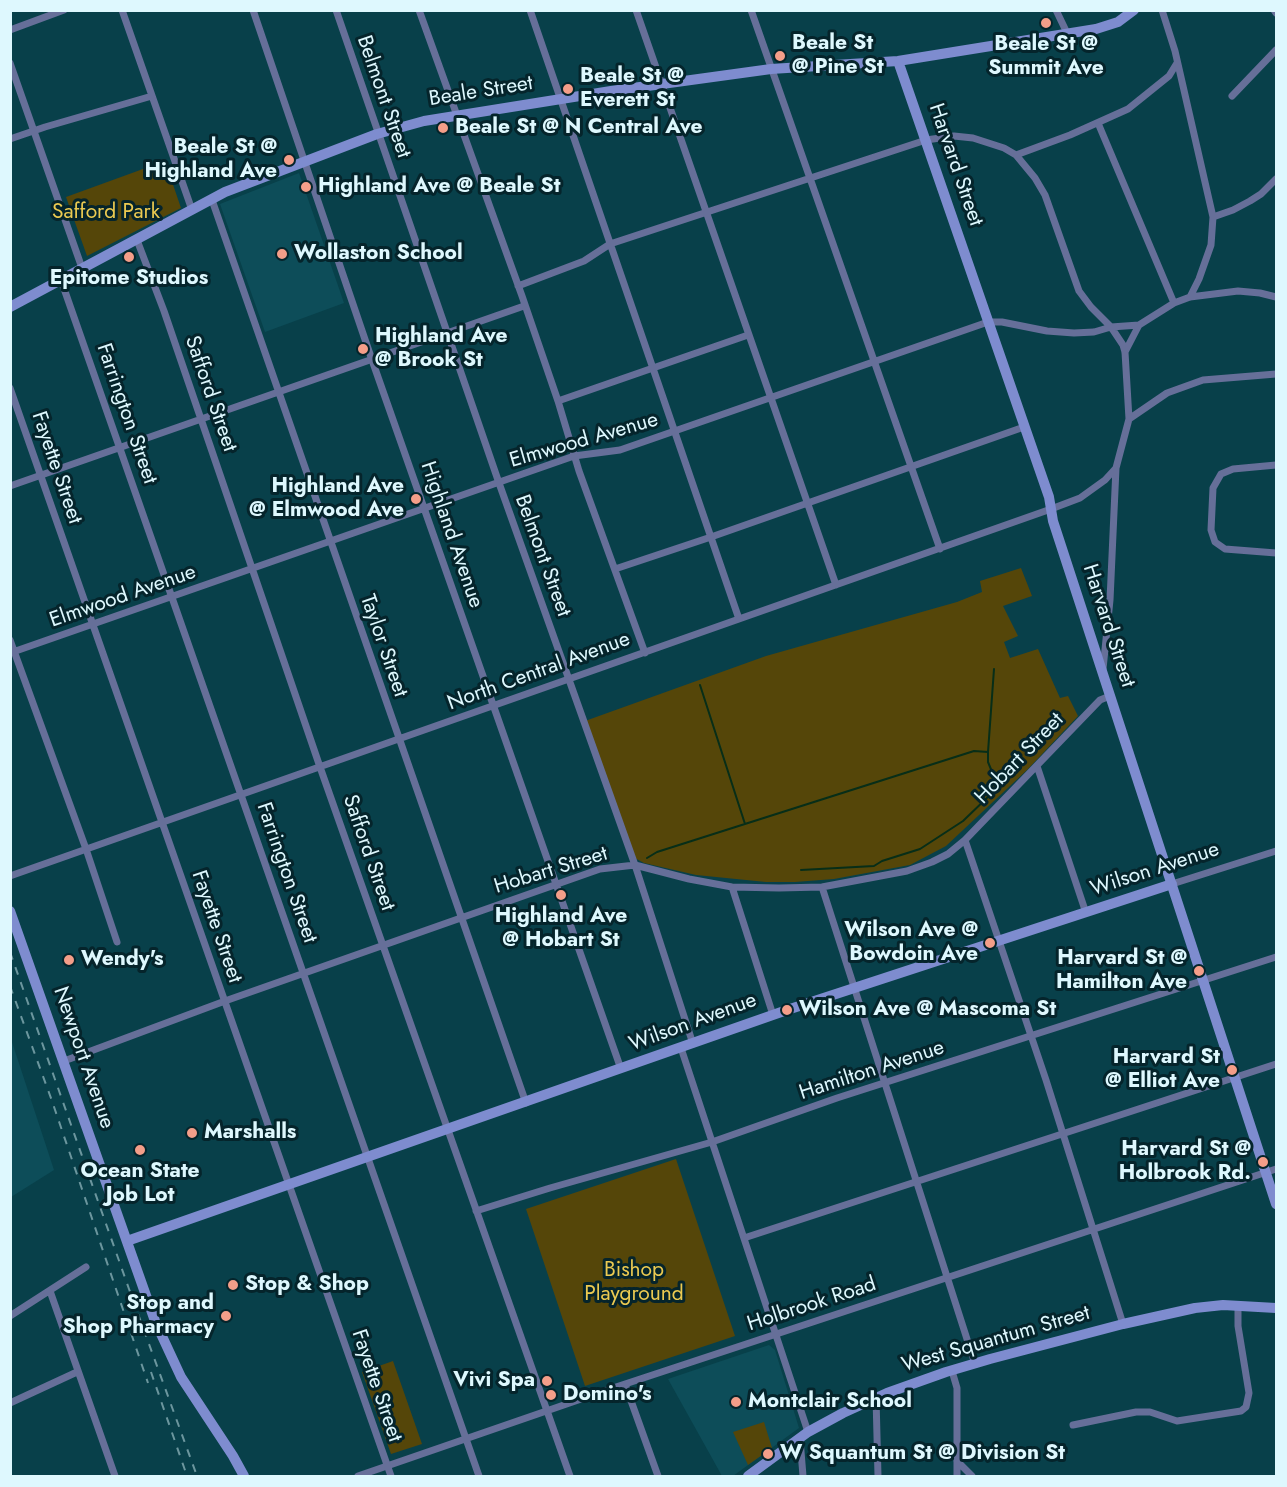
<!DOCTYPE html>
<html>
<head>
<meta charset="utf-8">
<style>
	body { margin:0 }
	#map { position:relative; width:1287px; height:1487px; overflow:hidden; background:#08404a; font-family:Jost,sans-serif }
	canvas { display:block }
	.frame { position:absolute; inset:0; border:12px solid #def8fe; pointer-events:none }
</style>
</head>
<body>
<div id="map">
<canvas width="1287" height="1487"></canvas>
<div class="frame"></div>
</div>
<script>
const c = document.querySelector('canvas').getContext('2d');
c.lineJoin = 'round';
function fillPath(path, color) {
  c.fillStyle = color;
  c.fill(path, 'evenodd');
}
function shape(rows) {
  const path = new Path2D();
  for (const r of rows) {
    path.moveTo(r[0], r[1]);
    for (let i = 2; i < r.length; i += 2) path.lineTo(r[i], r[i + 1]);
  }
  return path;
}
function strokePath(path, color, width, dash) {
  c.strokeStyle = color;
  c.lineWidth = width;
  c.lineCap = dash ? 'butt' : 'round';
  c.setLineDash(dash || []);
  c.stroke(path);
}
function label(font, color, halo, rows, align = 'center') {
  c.font = font + ' Jost,sans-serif';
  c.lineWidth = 6;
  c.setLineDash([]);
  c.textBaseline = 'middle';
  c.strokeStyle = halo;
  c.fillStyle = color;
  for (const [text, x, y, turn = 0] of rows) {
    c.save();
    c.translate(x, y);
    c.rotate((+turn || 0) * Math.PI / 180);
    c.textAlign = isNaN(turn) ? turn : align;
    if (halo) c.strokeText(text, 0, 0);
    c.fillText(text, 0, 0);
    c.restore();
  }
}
const built = shape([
	[299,173,344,303,265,332,220,204],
	[10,1036,54,1170,11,1197,10,1197],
	[769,1345,775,1350,799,1428,733,1476,722,1476,668,1379]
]);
const green = shape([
	[165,161,181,208,87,256,66,197],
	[1021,568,1032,596,1003,606,1018,636,1004,642,1010,658,1038,649,1060,698,1068,696,1078,716,1027,770,946,846,910,865,834,879,795,882,766,882,696,875,644,863,631,856,585,721,766,656,957,602,982,592,980,581],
	[676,1159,735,1336,585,1386,526,1209],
	[393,1361,422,1444,391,1454,362,1372],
	[764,1422,772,1448,748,1465,733,1432]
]);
const stream = shape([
	[700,685,745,824],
	[988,752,994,669],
	[647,858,657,852,974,751,988,752,988,762,997,784,991,794,963,821,920,849,882,861,874,866,801,870]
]);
const street = shape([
	[122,10,192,210],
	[253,10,372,360,621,1069],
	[336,10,499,483,635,865,693,1044],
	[419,10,522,296,558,401,579,471,645,653],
	[530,10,739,619],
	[636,10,836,585],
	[751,10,940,549],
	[1056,10,1067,33],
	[1162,10,1175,51,1213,217,1211,245,1199,279,1190,297],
	[1274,10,1276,13],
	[10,30,64,10],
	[10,63,82,268],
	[1232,96,1276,50],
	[1098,123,1174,303],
	[10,139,45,127,152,96],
	[1016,155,1035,178,1045,195,1079,291,1091,307,1111,327,1123,345,1125,352,1129,419],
	[212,200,526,1103],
	[1213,217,1233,210,1250,201,1261,194,1276,179],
	[137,240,164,311,320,767,570,1476],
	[61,280,479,1476],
	[518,286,584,261,610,244,926,140,954,136,973,138,1004,148,1016,155,1070,135,1128,109,1169,76,1177,63],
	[1125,352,1139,325,1174,303,1190,297,1238,291,1260,293,1276,297],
	[10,388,391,1476],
	[558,401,748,335],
	[1276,465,1233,469,1221,474,1213,488,1211,530,1215,542,1225,549,1276,553],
	[10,486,524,306],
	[615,569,711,537,1024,427],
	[10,640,86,849,117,942],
	[10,653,574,456,620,450,988,322,1002,322,1047,331,1074,333,1094,332,1111,327,1139,325],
	[1103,669,1110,600,1116,468],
	[1037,766,1086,913],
	[965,840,1046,1080,1123,1324],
	[10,876,1051,509,1080,498,1105,480,1116,468,1129,419,1167,393,1203,380,1276,374],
	[1172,884,1276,851],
	[732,887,773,1015],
	[822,887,975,1364],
	[681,1048,808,1432],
	[64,1061,225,1001,600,869,635,865,689,879,732,887,779,888,822,887,907,871,932,862,948,854,965,840,1100,700,1110,696],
	[476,1211,550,1188,712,1142,837,1098,1276,957],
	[744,1238,1276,1064],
	[50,1291,115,1476],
	[10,1316,86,1267],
	[952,1371,957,1388,957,1476],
	[625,1384,658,1476],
	[876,1397,878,1476],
	[10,1403,77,1372],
	[1073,1425,1136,1412,1150,1412,1177,1421,1241,1411,1246,1407,1249,1393,1238,1326,1238,1305],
	[800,1439,803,1476],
	[957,1461,972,1476],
	[358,1476,613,1388,1276,1169]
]);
const secondary = shape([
	[898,61,1049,497,1053,521,1276,1204],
	[10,307,225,192,377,134,424,121,611,91,771,69,898,61,1096,29,1118,22,1134,10],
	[10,911,155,1321,181,1377,233,1456,244,1476],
	[127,1241,787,1010,1172,884],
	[748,1476,808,1432,843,1413,887,1393,946,1372,990,1359,1123,1324,1195,1308,1223,1305,1276,1308]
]);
const rail = shape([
	[10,952,129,1289,197,1476],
	[10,986,52,1101,148,1383],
	[151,1372,187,1476]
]);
const markers = [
	[1046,23,6,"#f49e89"],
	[780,56,6,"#f49e89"],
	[568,89,6,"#f49e89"],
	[443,128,6,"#f49e89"],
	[289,160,6,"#f49e89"],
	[306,187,6,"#f49e89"],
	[282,254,6,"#f49e89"],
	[129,257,6,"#f49e89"],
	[363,349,6,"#f49e89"],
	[416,499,6,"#f49e89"],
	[561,895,6,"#f49e89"],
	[990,943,6,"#f49e89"],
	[69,960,6,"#f49e89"],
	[1199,971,6,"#f49e89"],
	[787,1010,6,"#f49e89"],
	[1232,1070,6,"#f49e89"],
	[192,1133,6,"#f49e89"],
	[140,1150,6,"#f49e89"],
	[1263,1162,6,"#f49e89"],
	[233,1285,6,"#f49e89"],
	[226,1316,6,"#f49e89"],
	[547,1381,6,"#f49e89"],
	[551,1395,6,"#f49e89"],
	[736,1402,6,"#f49e89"],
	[768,1454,6,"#f49e89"]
];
const poiNames = [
	["Beale St",792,44],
	["@ Pine St",792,68],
	["Beale St @",1046,45,"center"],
	["Summit Ave",1046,69,"center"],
	["Beale St @",580,77],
	["Everett St",580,101],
	["Beale St @ N Central Ave",455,128],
	["Beale St @",277,148,"right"],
	["Highland Ave",277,172,"right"],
	["Highland Ave @ Beale St",318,187],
	["Wollaston School",294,254],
	["Epitome Studios",129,279,"center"],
	["Highland Ave",375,337],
	["@ Brook St",375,361],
	["Highland Ave",404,487,"right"],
	["@ Elmwood Ave",404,511,"right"],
	["Highland Ave",561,917,"center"],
	["@ Hobart St",561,941,"center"],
	["Wilson Ave @",978,931,"right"],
	["Bowdoin Ave",978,955,"right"],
	["Harvard St @",1187,959,"right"],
	["Hamilton Ave",1187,983,"right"],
	["Wendy's",81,960],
	["Wilson Ave @ Mascoma St",799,1010],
	["Harvard St",1220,1058,"right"],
	["@ Elliot Ave",1220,1082,"right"],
	["Marshalls",204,1133],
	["Harvard St @",1251,1150,"right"],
	["Holbrook Rd.",1251,1174,"right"],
	["Ocean State",140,1172,"center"],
	["Job Lot",140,1196,"center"],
	["Stop & Shop",245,1285],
	["Stop and",214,1304,"right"],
	["Shop Pharmacy",214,1328,"right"],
	["Vivi Spa",535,1381,"right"],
	["Domino's",563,1395],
	["Montclair School",748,1402],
	["W Squantum St @ Division St",780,1454]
];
const streetNames = [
	["Beale Street",481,92,-9],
	["Belmont Street",383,97,71],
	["Harvard Street",955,165,71],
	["Safford Street",210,394,71],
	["Farrington Street",126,414,71],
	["Elmwood Avenue",584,441,-16],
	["Fayette Street",56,468,71],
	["Highland Avenue",451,535,71],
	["Belmont Street",542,556,70],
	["Elmwood Avenue",123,597,-19],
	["Harvard Street",1108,626,72],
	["Taylor Street",383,646,71],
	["North Central Avenue",539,672,-20],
	["Hobart Street",1020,759,-46],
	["Safford Street",368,853,71],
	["Wilson Avenue",1155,870,-18],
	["Hobart Street",551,871,-17],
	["Farrington Street",286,873,71],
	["Fayette Street",216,927,71],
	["Wilson Avenue",693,1023,-20],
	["Newport Avenue",83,1058,71],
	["Hamilton Avenue",872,1071,-18],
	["Holbrook Road",812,1305,-18],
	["West Squantum Street",996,1340,-16],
	["Fayette Street",376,1386,71]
];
const parkNames = [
	["Safford Park",106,213],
	["Bishop",634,1271],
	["Playground",634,1295]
];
fillPath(built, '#0d4d59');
fillPath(green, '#554609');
strokePath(stream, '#072e18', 2);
strokePath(street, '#666f99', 7);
strokePath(secondary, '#7e8ccf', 10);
strokePath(rail, '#6c969e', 2, [8, 8]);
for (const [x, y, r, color] of markers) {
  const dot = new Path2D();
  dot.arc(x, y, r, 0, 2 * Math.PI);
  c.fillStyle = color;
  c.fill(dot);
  strokePath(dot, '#05242b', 2);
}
label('bold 21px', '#def8fe', '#05242b', poiNames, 'left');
label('21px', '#def8fe', '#05242b', streetNames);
label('21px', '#ebca51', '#05242b', parkNames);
</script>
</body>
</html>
